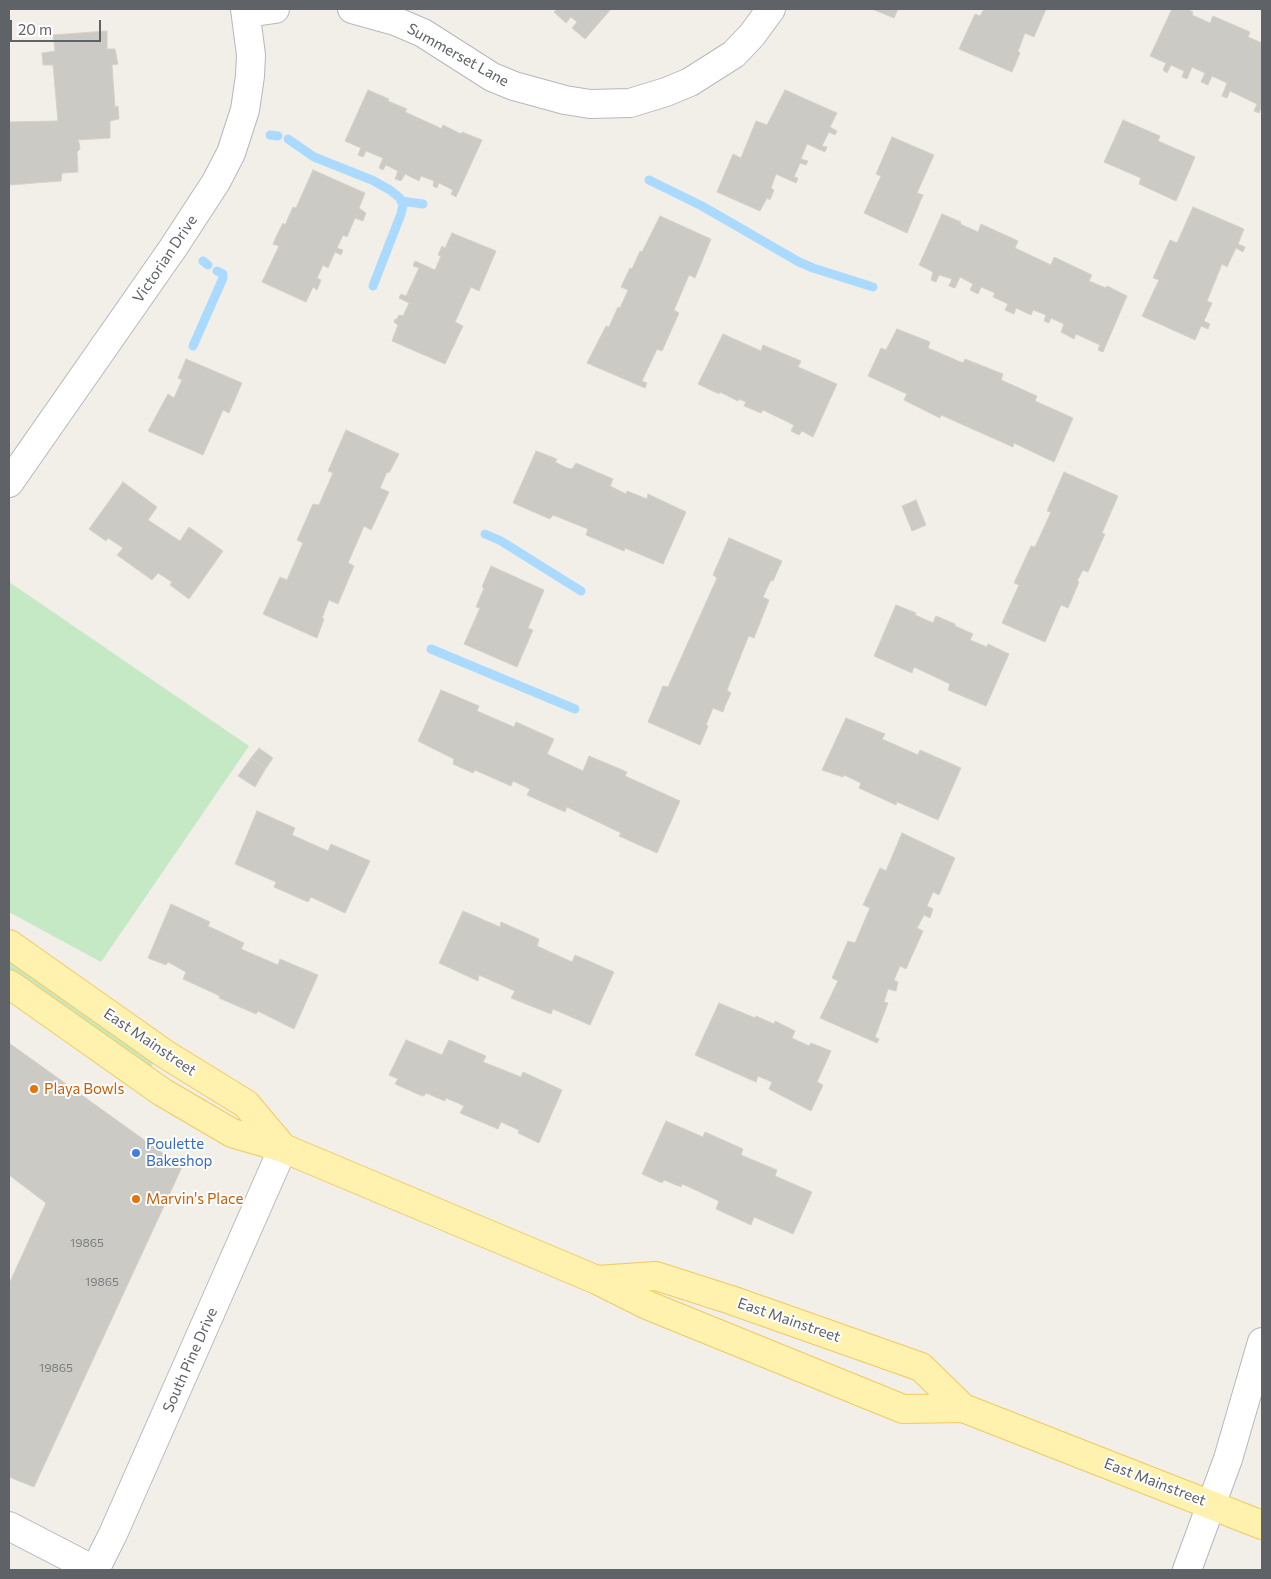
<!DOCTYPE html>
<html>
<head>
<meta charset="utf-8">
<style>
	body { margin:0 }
	#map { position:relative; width:1271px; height:1579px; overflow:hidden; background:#f1efe8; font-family:Commissioner,sans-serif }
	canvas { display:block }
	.frame { position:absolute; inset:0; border:10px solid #5f6368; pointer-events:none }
	.scale { position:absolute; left:10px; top:20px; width:91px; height:22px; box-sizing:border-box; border:2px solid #5f6368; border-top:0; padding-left:6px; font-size:15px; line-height:18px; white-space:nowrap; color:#5f6368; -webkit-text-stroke:4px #fff; paint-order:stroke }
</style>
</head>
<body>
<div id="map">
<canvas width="1271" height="1579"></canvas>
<div class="frame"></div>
<div class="scale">20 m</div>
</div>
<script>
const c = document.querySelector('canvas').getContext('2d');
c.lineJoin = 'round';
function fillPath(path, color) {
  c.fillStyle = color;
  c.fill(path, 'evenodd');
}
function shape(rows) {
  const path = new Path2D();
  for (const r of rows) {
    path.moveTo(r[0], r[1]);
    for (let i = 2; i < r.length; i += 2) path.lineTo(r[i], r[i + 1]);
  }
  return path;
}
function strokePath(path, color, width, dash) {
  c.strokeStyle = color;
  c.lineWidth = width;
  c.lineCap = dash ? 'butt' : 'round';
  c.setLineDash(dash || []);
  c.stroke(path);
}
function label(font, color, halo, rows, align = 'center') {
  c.font = font + ' Commissioner,sans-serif';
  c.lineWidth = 4;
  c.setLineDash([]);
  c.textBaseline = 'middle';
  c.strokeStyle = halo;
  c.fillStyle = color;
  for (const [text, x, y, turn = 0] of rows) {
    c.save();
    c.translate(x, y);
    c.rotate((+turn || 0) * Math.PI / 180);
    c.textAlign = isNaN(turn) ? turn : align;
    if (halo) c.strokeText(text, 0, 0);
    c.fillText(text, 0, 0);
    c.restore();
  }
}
const green = shape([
	[9,582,249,746,101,962,9,912],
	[9,958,156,1059,150,1069,9,970]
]);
const stream = shape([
	[270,135,278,136],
	[288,139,314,157,372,180,390,190,400,198,403,205,401,214,373,286],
	[649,180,702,206,799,262,813,268,873,287],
	[401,201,423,204],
	[203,261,208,265],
	[193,346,223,278,223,274,217,271],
	[485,534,501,541,581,591],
	[431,649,575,709]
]);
const building = shape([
	[557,9,611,9,585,39,572,28,577,22,571,17,566,23,554,12,557,9],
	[872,9,898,9,894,18,872,9],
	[984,9,1046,9,1034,37,1025,33,1018,51,1020,53,1012,72,959,49,975,14,980,16,984,9],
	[1172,9,1186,9,1193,12,1192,15,1210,23,1213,16,1250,32,1248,37,1262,43,1262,106,1259,113,1254,111,1257,104,1230,91,1227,98,1222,96,1227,83,1212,76,1208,85,1201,82,1205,73,1192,67,1187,79,1182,77,1184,71,1171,65,1167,73,1163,70,1166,63,1150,56,1172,9],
	[107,31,107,49,115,49,118,64,112,65,115,107,118,106,119,119,110,121,110,138,77,140,79,142,80,149,77,152,78,172,62,173,61,181,9,185,9,122,58,121,53,65,43,65,42,53,55,51,53,35,107,31],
	[368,90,389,99,388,101,407,109,405,112,438,127,441,129,443,125,461,134,462,132,482,140,456,197,451,194,453,190,439,183,437,188,433,186,434,181,421,176,419,181,405,174,401,181,395,179,398,171,386,165,383,170,379,168,383,158,366,151,363,157,358,155,361,148,345,141,368,90],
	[785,90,837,113,830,127,837,131,835,135,829,132,822,146,827,147,825,152,807,144,801,159,808,161,806,165,800,163,794,177,798,178,796,183,776,174,771,188,774,190,770,200,767,198,760,211,717,192,733,154,741,158,756,121,767,125,785,90],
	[1123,120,1160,136,1158,141,1195,157,1176,201,1139,184,1141,178,1104,162,1123,120],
	[892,137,934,155,917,193,923,195,907,233,864,213,881,176,876,174,892,137],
	[313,170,365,193,359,208,366,213,363,221,355,218,347,237,343,235,337,248,343,250,341,255,335,252,328,268,323,265,317,278,321,280,317,290,313,287,306,302,262,282,279,246,273,244,276,237,283,223,285,225,293,207,296,208,313,170],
	[1193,207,1244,229,1238,244,1245,247,1243,252,1236,248,1227,267,1222,264,1207,301,1212,303,1204,321,1210,324,1208,329,1201,326,1195,340,1142,316,1159,280,1153,278,1170,240,1177,243,1193,207],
	[942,214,961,222,960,224,978,232,981,224,1018,241,1015,248,1051,265,1054,257,1092,275,1089,281,1106,288,1107,286,1127,296,1103,352,1098,350,1100,345,1076,334,1074,339,1061,332,1064,324,1051,318,1049,323,1044,321,1046,315,1033,310,1031,315,1016,308,1014,314,1005,310,1008,304,993,297,995,293,981,287,978,294,970,290,973,284,960,277,955,288,949,286,952,279,939,275,936,282,931,280,933,272,919,265,942,214],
	[660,216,711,239,695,278,689,275,674,310,679,313,662,351,657,349,642,381,647,383,645,388,587,363,606,326,609,327,618,307,620,308,628,290,621,287,630,268,632,269,640,251,642,252,660,216],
	[452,233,496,251,479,291,471,287,455,322,463,326,445,364,392,341,398,325,394,322,395,319,397,319,399,315,403,316,409,303,399,298,401,294,406,296,419,268,413,266,415,261,435,270,441,256,438,255,442,246,445,248,452,233],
	[897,329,930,342,928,348,963,363,965,359,1003,374,1001,380,1037,396,1035,401,1073,418,1054,462,1014,443,1013,447,941,415,940,418,904,400,907,394,868,376,881,348,886,350,897,329],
	[723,334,761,351,763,345,801,361,798,367,837,384,813,437,802,431,799,435,791,431,794,425,763,410,761,413,744,406,746,402,739,399,738,401,720,392,719,394,698,384,723,334],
	[186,359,242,383,229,413,223,410,203,455,148,431,168,394,174,398,182,380,178,378,186,359],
	[346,430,399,454,389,473,387,472,380,488,389,492,371,530,364,526,348,563,354,566,338,604,329,600,322,618,324,619,317,638,263,614,280,577,287,580,303,543,297,540,313,504,319,505,333,473,328,471,346,430],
	[536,451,557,459,555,462,567,468,572,469,576,463,613,479,610,486,626,494,627,491,647,499,648,494,686,512,663,564,625,548,624,551,586,535,588,529,553,515,550,519,513,503,536,451],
	[1064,472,1118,496,1102,533,1105,534,1088,572,1083,570,1077,581,1079,582,1068,608,1061,605,1045,642,1002,623,1019,585,1014,583,1031,546,1035,547,1051,512,1047,511,1064,472],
	[123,482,157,507,148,520,180,541,189,527,223,551,189,599,170,585,172,582,158,573,152,580,117,555,123,548,108,538,106,541,89,529,123,482],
	[916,500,926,525,912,531,902,506,916,500],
	[729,538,782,561,773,581,771,580,763,597,769,600,754,638,749,636,747,640,727,690,731,693,725,706,723,712,713,708,706,725,708,726,700,745,648,722,663,686,668,687,717,578,713,575,729,538],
	[491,566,544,590,528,628,533,630,517,667,464,644,480,608,476,607,484,588,482,587,491,566],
	[896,605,916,613,915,615,933,623,936,616,955,624,955,626,973,634,970,640,987,647,988,644,1009,654,986,706,948,690,950,684,914,667,912,673,874,656,896,605],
	[441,690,479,706,477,711,514,727,516,722,554,739,547,754,583,771,589,756,627,772,625,776,680,801,657,853,619,836,621,833,567,807,565,812,527,795,530,789,513,781,511,786,475,770,473,773,453,764,454,759,418,741,441,690],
	[846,718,885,734,882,739,918,755,920,750,961,768,938,820,902,804,897,802,896,805,859,788,861,783,844,775,843,777,822,770,846,718],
	[259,748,273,758,266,768,251,758,259,748],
	[251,758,266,768,255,787,238,776,251,758],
	[257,811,295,828,292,835,328,851,331,844,370,861,345,913,311,897,308,902,274,887,276,882,235,864,257,811],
	[902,833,955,858,939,895,933,892,927,906,933,909,930,918,924,915,917,928,923,931,906,969,900,966,894,980,898,982,896,991,888,989,884,1002,888,1003,875,1037,879,1039,877,1043,820,1018,838,981,832,978,848,941,855,943,870,908,863,905,880,868,886,871,902,833],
	[171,904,210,922,208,926,244,943,241,949,278,965,280,959,318,975,294,1029,258,1011,256,1014,219,998,220,996,183,979,186,972,168,962,166,965,148,958,171,904],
	[463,911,500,927,501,922,539,939,537,946,572,962,575,955,614,972,590,1025,553,1009,551,1014,511,998,515,991,479,975,478,981,439,963,463,911],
	[719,1003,755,1018,756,1016,774,1024,775,1021,795,1031,792,1038,809,1046,811,1043,831,1051,817,1082,823,1085,811,1111,769,1089,772,1082,758,1076,756,1082,695,1055,719,1003],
	[406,1040,442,1055,449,1040,486,1056,483,1062,521,1077,523,1072,562,1090,539,1143,518,1133,519,1130,501,1122,498,1129,460,1113,464,1106,460,1104,446,1098,445,1101,426,1093,424,1096,420,1095,395,1084,398,1079,389,1075,406,1040],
	[9,1043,182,1167,34,1487,9,1477,9,1284,46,1203,9,1175,9,1043],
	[666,1121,703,1137,705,1132,743,1149,741,1155,777,1170,775,1176,812,1192,793,1234,754,1217,751,1225,716,1209,719,1201,687,1186,682,1184,681,1187,664,1180,662,1183,642,1174,666,1121]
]);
const minor = shape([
	[352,9,395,21,423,33,492,77,514,86,565,100,590,104,630,103,666,92,690,82,734,54,752,35,771,9],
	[247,13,275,9],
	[9,1526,94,1570],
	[1187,1570,1228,1459,1262,1342]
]);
const tertiary = shape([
	[9,483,173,248,216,182,231,153,245,110,250,76,251,55,245,9]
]);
const secondary = shape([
	[95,1570,113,1534,283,1148]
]);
const primary = shape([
	[9,944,165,1054,246,1104,283,1148],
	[9,984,162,1092,232,1133,283,1148,597,1280,647,1305,903,1409,963,1408,1262,1525],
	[597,1280,656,1276,731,1300,921,1367,963,1408]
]);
const markers = [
	[34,1089,5,"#e8710a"],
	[136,1153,5,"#3f7fe0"],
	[136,1199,5,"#e8710a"]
];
const numberNames = [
	["19865",87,1243],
	["19865",102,1282],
	["19865",56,1368]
];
const streetNames = [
	["Summerset Lane",458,55,29],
	["Victorian Drive",165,259,-56],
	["East Mainstreet",150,1042,34],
	["East Mainstreet",789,1320,19],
	["South Pine Drive",190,1360,-66],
	["East Mainstreet",1155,1482,21]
];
const foodNames = [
	["Playa Bowls",44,1089],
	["Marvin's Place",146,1199]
];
const shopNames = [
	["Poulette",146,1144],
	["Bakeshop",146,1161]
];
fillPath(green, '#c5e8c5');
strokePath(stream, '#aadaff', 9);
fillPath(building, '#cccac5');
strokePath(building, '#d6d1c6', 1);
strokePath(minor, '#b5b8bc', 30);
strokePath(tertiary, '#b5b8bc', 30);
strokePath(secondary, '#b6babf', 30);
strokePath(primary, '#f2c960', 30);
strokePath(minor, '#fff', 28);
strokePath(tertiary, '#fff', 28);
strokePath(secondary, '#fff', 28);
strokePath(primary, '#fff2af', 28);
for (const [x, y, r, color] of markers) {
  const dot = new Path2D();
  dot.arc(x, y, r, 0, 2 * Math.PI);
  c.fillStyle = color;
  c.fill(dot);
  strokePath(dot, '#fff', 2);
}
label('12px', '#7a7d7f', null, numberNames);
label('15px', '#5f6368', '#fff', streetNames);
label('15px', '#c56008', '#fff', foodNames, 'left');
label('15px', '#366cbe', '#fff', shopNames, 'left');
</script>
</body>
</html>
